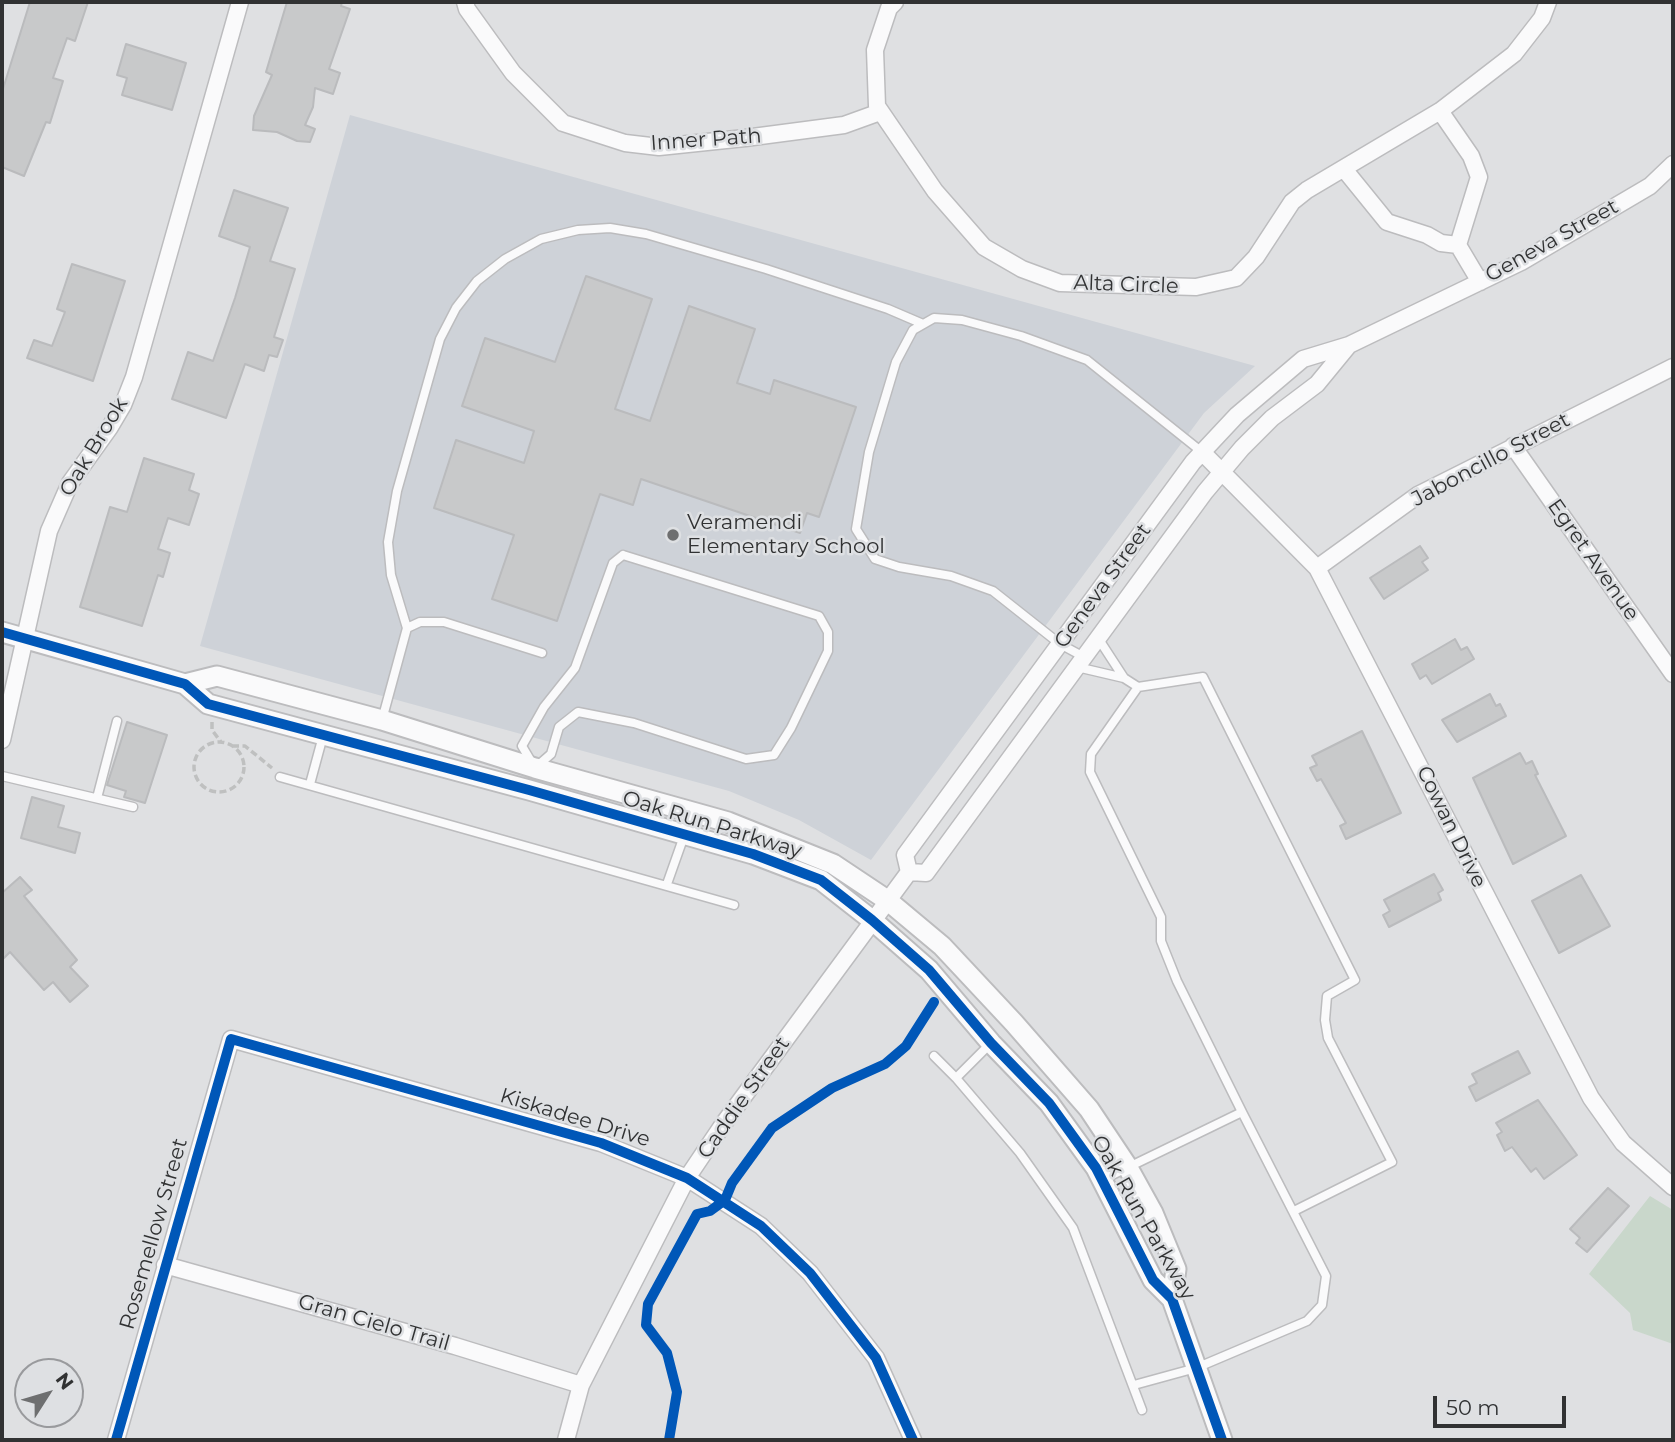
<!DOCTYPE html>
<html>
<head>
<meta charset="utf-8">
<style>
	body { margin:0 }
	#map { position:relative; width:1675px; height:1442px; overflow:hidden; background:#dfe0e2; font-family:Montserrat,sans-serif }
	canvas { display:block }
	.frame { position:absolute; inset:0; border:4px solid #313233; pointer-events:none }
	.north { position:absolute; left:14px; top:1358px; width:70px; height:70px; box-sizing:border-box; background:#dee0e3; border:2px solid #999a9d; border-radius:50%; rotate:53deg; font-size:19px; font-weight:700; line-height:28px; text-align:center; color:#313233 }
	.north::after { content:''; display:block; margin:auto; width:24px; height:32px; background:#6e6f70; clip-path:polygon(50% 0,100% 100%,50% 72%,0 100%) }
	.scale { position:absolute; left:1433px; top:1396px; width:133px; height:32px; box-sizing:border-box; border:4px solid #313233; border-top:0; padding-left:9px; font-size:21px; line-height:24px; white-space:nowrap; color:#313233; -webkit-text-stroke:5px #dee0e3; paint-order:stroke }
</style>
</head>
<body>
<div id="map">
<canvas width="1675" height="1442"></canvas>
<div class="frame"></div>
<div class="north">N</div>
<div class="scale">50 m</div>
</div>
<script>
const c = document.querySelector('canvas').getContext('2d');
c.lineJoin = 'round';
function fillPath(path, color) {
  c.fillStyle = color;
  c.fill(path, 'evenodd');
}
function shape(rows) {
  const path = new Path2D();
  for (const r of rows) {
    if (r.length === 3) {
      path.moveTo(r[0] + r[2], r[1]);
      path.arc(r[0], r[1], r[2], 0, 2 * Math.PI);
      continue;
    }
    path.moveTo(r[0], r[1]);
    for (let i = 2; i < r.length; i += 2) path.lineTo(r[i], r[i + 1]);
  }
  return path;
}
function strokePath(path, color, width, dash) {
  c.strokeStyle = color;
  c.lineWidth = width;
  c.lineCap = dash ? 'butt' : 'round';
  c.setLineDash(dash || []);
  c.stroke(path);
}
function label(font, color, halo, rows, align = 'center') {
  c.font = font + ' Montserrat,sans-serif';
  c.lineWidth = 5;
  c.setLineDash([]);
  c.textBaseline = 'middle';
  c.strokeStyle = halo;
  c.fillStyle = color;
  for (const [text, x, y, turn = 0] of rows) {
    c.save();
    c.translate(x, y);
    c.rotate((+turn || 0) * Math.PI / 180);
    c.textAlign = isNaN(turn) ? turn : align;
    if (halo) c.strokeText(text, 0, 0);
    c.fillText(text, 0, 0);
    c.restore();
  }
}
const built = shape([
	[350,115,1255,366,1204,413,871,860,799,820,729,791,200,646]
]);
const green = shape([
	[1650,1196,1673,1210,1673,1344,1633,1330,1630,1313,1589,1274]
]);
const building = shape([
	[30,2,88,2,75,41,67,38,53,78,63,81,50,123,46,122,24,176,2,167,2,92,30,2],
	[287,2,342,2,341,6,350,9,329,69,340,73,333,94,315,88,313,107,305,125,315,129,310,142,297,141,277,132,253,130,254,116,272,75,266,72,287,2],
	[126,44,186,63,172,110,122,95,127,78,117,75,126,44],
	[234,190,288,208,270,261,295,269,274,337,283,340,277,357,269,355,264,371,245,364,226,418,172,399,188,352,213,361,235,298,250,247,219,236,234,190],
	[72,264,125,281,93,381,27,358,34,340,52,346,65,312,57,309,72,264],
	[586,276,652,299,615,409,650,421,689,306,755,329,737,383,770,394,774,380,856,407,819,517,807,513,800,533,641,479,633,505,600,494,557,621,492,599,514,535,434,508,456,440,524,463,534,431,462,406,485,338,555,362,586,276],
	[144,458,194,474,189,490,199,494,189,525,168,518,158,549,170,553,163,577,158,575,142,626,80,607,110,507,127,512,144,458],
	[1420,546,1428,558,1422,562,1428,570,1384,599,1370,578,1420,546],
	[1455,639,1461,650,1467,647,1474,659,1432,684,1426,675,1420,679,1412,664,1455,639],
	[1490,694,1496,706,1500,704,1506,716,1457,742,1442,720,1490,694],
	[127,722,167,735,145,803,124,797,126,791,107,785,127,722],
	[1362,731,1401,813,1346,839,1340,826,1346,823,1321,779,1317,781,1310,768,1317,765,1312,756,1362,731],
	[1520,753,1526,764,1532,761,1538,774,1535,775,1566,836,1513,864,1473,778,1520,753],
	[32,797,64,806,58,827,80,833,75,853,21,838,32,797],
	[1434,874,1443,890,1438,893,1441,900,1389,927,1383,915,1390,911,1384,900,1434,874],
	[1581,875,1610,926,1559,953,1532,901,1581,875],
	[20,877,32,890,24,896,77,960,70,967,88,986,70,1002,53,982,44,990,10,952,2,960,2,893,20,877],
	[1518,1051,1530,1073,1476,1101,1469,1087,1477,1083,1472,1074,1518,1051],
	[1538,1100,1577,1155,1544,1179,1536,1168,1531,1172,1512,1147,1505,1151,1497,1135,1502,1132,1496,1123,1538,1100],
	[1608,1188,1629,1206,1587,1252,1576,1243,1580,1238,1570,1229,1608,1188]
]);
const path = shape([
	[212,722,212,730,221,742],
	[219,767,25],
	[232,746,245,746,272,768]
]);
const service = shape([
	[623,555,819,616,828,632,828,651,791,728,774,755,746,759,634,723,578,712,559,727,551,754,535,768,522,746,544,707,575,668,613,563,623,555],
	[407,628,391,575,388,542,397,491,440,339,456,308,477,281,505,259,541,239,578,230,610,228,646,234,766,269,888,309,923,324],
	[1098,638,1124,678],
	[1084,657,1060,644,993,591,951,576,899,567,875,559,856,529,869,452,896,362,913,330,934,318,962,320,1021,336,1087,360,1202,452],
	[1077,667,1124,678,1138,687],
	[382,720,407,628,420,622,444,622,542,653],
	[2,776,133,807],
	[280,777,734,905],
	[310,784,323,736],
	[97,798,117,721],
	[667,884,684,836],
	[991,1043,956,1078,1020,1153,1073,1228,1142,1410],
	[934,1056,956,1078],
	[1242,1112,1177,981,1161,941,1161,917,1090,772,1091,754,1138,687,1203,677,1355,980,1327,996,1325,1020,1328,1038,1392,1162,1294,1211],
	[1104,1179,1242,1112,1326,1276,1322,1305,1307,1321,1196,1368,1134,1385]
]);
const minor = shape([
	[465,2,467,9,513,73,563,123,625,143,659,147,745,138,844,125,880,112],
	[895,2,889,8,875,50,877,106,935,191,984,247,1022,269,1060,283,1196,287,1236,278,1256,257,1292,202,1307,190,1440,111,1514,54,1542,18,1548,2],
	[1440,111,1471,156,1479,177,1458,245,1480,282],
	[1344,169,1387,222,1427,235,1441,243,1458,245],
	[1513,446,1673,674],
	[1202,452,1317,568,1591,1098,1623,1143,1673,1187],
	[1317,568,1418,495,1673,367],
	[2,740,49,531,70,483,110,427,123,405,134,377,240,2],
	[909,872,905,855,1193,462,1237,415,1303,359,1349,345,1521,262,1650,186,1673,164],
	[909,872,926,873,1205,492,1242,448,1272,418,1317,384,1349,345],
	[165,1265,455,1346,581,1385],
	[116,1440,231,1039,601,1143,687,1178,761,1226,810,1273,876,1358,913,1440],
	[566,1440,581,1385,687,1178,724,1123,909,872]
]);
const tertiary = shape([
	[2,632,185,684,208,704,529,790,753,854,821,880,872,920,929,970,991,1043,1049,1103,1096,1168,1153,1280,1172,1299,1222,1440],
	[185,684,217,676,382,720,535,768,728,822,833,864,887,900,942,946,1014,1023,1089,1109,1127,1166,1153,1213,1176,1269,1172,1299]
]);
const cycleway = shape([
	[2,632,185,684,208,704,529,790,753,854,821,880,872,920,929,970,991,1043,1049,1103,1096,1168,1153,1280,1172,1299,1222,1440],
	[116,1440,231,1039,601,1143,687,1178,761,1226,810,1273,876,1358,913,1440],
	[669,1440,677,1392,667,1353,646,1325,648,1304,697,1214,710,1211,725,1200,732,1183,772,1128,832,1088,885,1064,906,1046,934,1002]
]);
const markers = [
	[673,535,7,"#6e6f70"]
];
const streetNames = [
	["Inner Path",706,140,-4],
	["Geneva Street",1552,241,-29],
	["Alta Circle",1126,285,2],
	["Oak Brook",94,447,-59],
	["Jaboncillo Street",1491,460,-28],
	["Egret Avenue",1593,560,55],
	["Geneva Street",1103,586,-54],
	["Oak Run Parkway",712,825,17],
	["Cowan Drive",1451,827,64],
	["Caddie Street",744,1098,-55],
	["Kiskadee Drive",575,1118,17],
	["Oak Run Parkway",1143,1218,60],
	["Rosemellow Street",154,1234,-74],
	["Gran Cielo Trail",374,1323,16]
];
const poiNames = [
	["Veramendi",687,523],
	["Elementary School",687,547]
];
fillPath(built, '#ced2d8');
fillPath(green, '#c9d7cb');
fillPath(building, '#c8c9ca');
strokePath(building, '#babbbd', 2);
strokePath(service, '#bcbcbe', 11);
strokePath(minor, '#bcbcbe', 19);
strokePath(tertiary, '#bcbcbe', 23);
strokePath(path, '#bfc0c0', 3.5, [7, 3.5]);
strokePath(service, '#fafafb', 8);
strokePath(minor, '#fafafb', 16);
strokePath(tertiary, '#fafafb', 19);
strokePath(cycleway, '#0057b8', 10);
for (const [x, y, r, color] of markers) {
  const dot = new Path2D();
  dot.arc(x, y, r, 0, 2 * Math.PI);
  c.fillStyle = color;
  c.fill(dot);
  strokePath(dot, '#dee0e3', 2.5);
}
label('21px', '#313233', '#dee0e3', streetNames);
label('21px', '#313233', '#dee0e3', poiNames, 'left');
</script>
</body>
</html>
